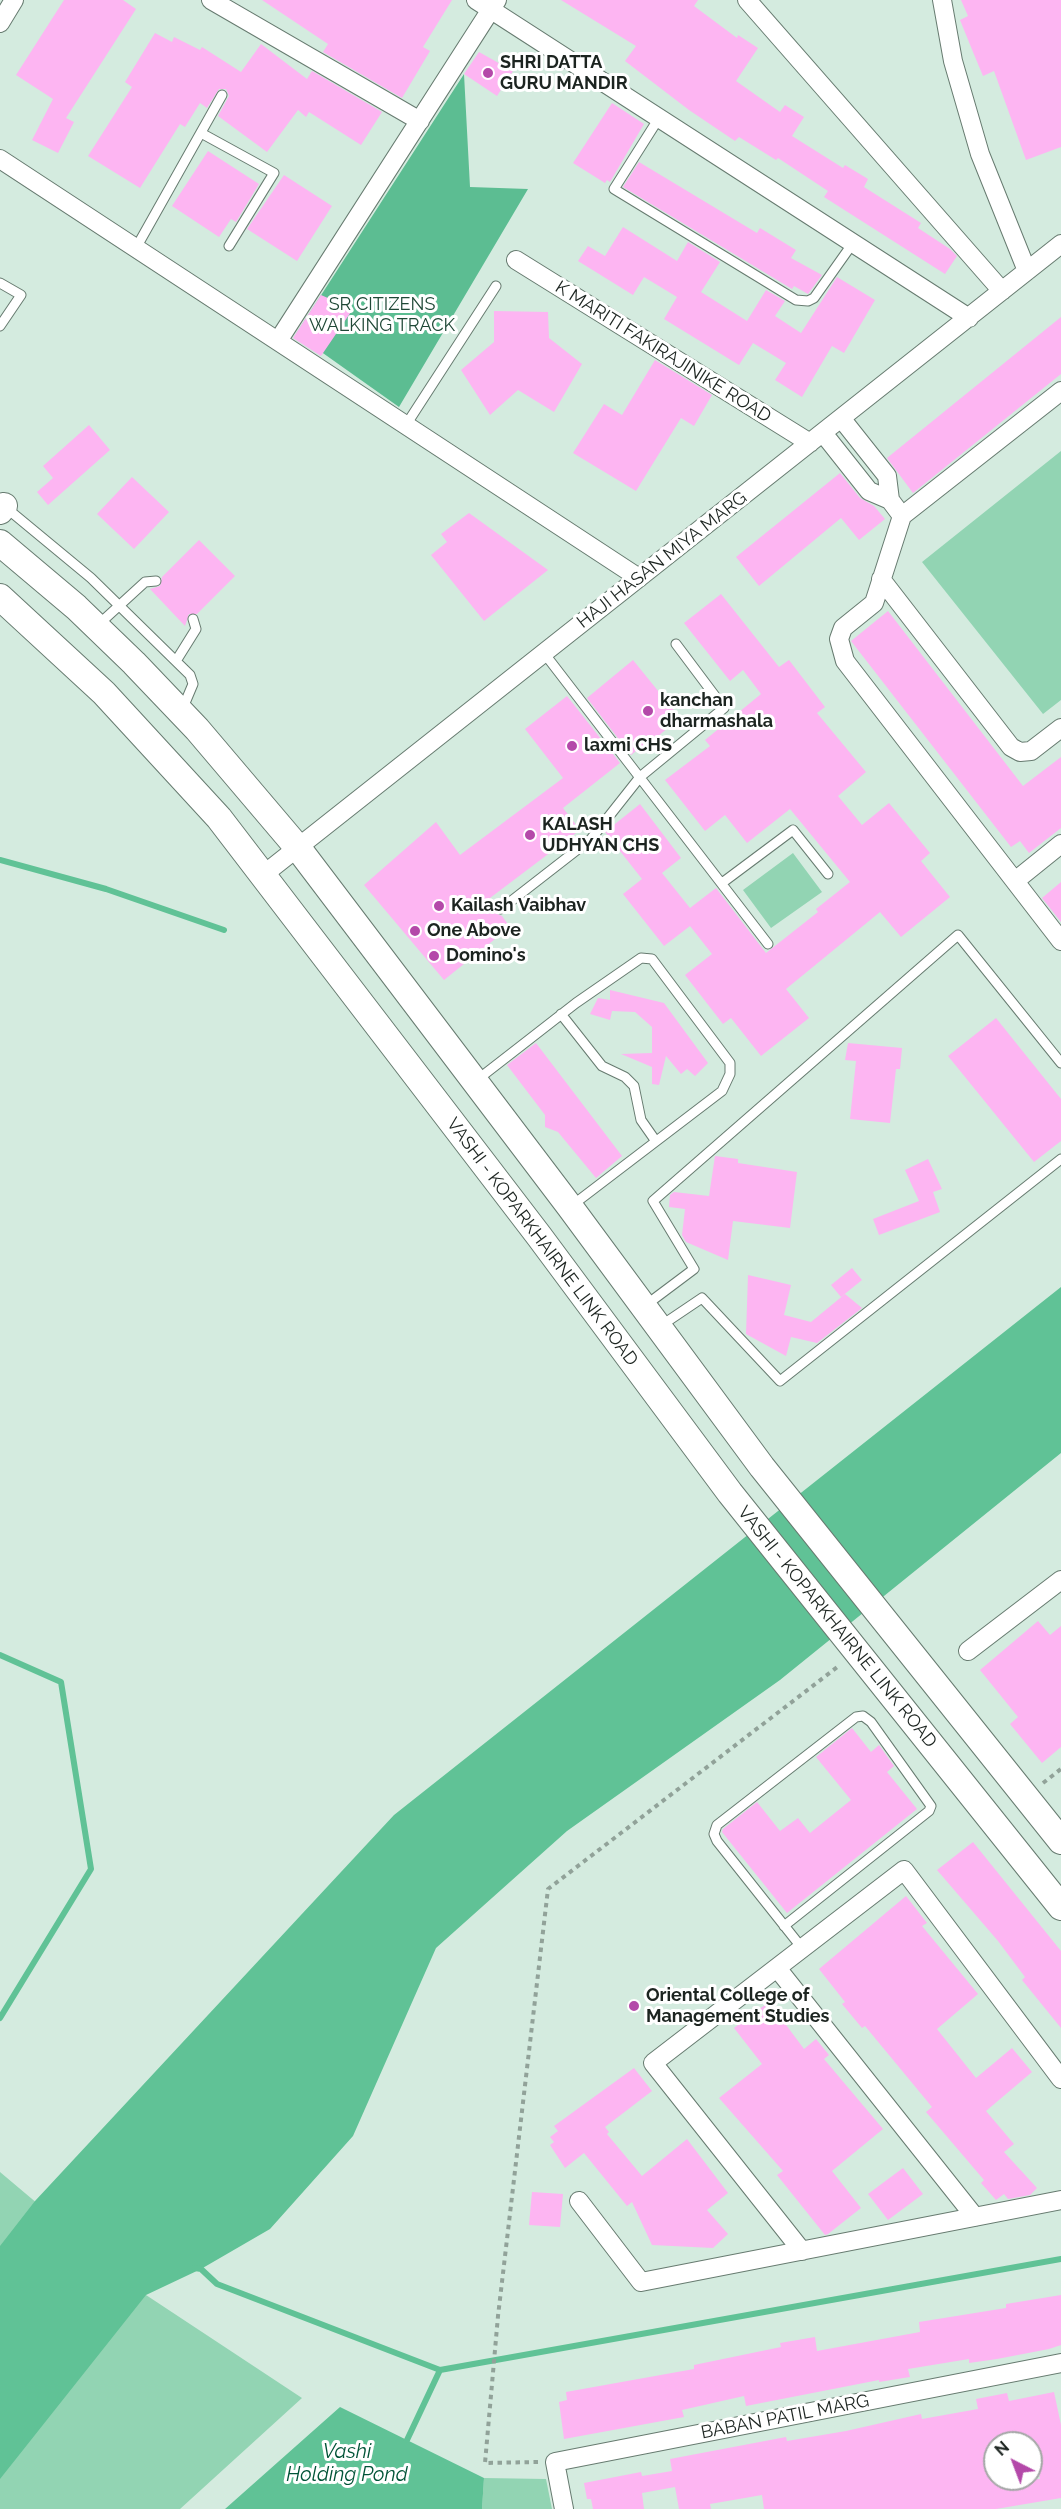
<!DOCTYPE html>
<html>
<head>
<meta charset="utf-8">
<style>
	body { margin:0 }
	#map { position:relative; width:1061px; height:2509px; overflow:hidden; background:#d4ebdf; font-family:Raleway,sans-serif }
	canvas { display:block }
	.north { position:absolute; left:983px; top:2431px; width:60px; height:60px; box-sizing:border-box; background:#fff; border:2px solid #a4a7a6; border-radius:50%; rotate:318deg; font-size:16px; font-weight:700; line-height:24px; text-align:center; color:#1c2420 }
	.north::after { content:''; display:block; margin:auto; width:21px; height:27px; background:#b449a9; clip-path:polygon(50% 0,100% 100%,50% 72%,0 100%) }
</style>
</head>
<body>
<div id="map">
<canvas width="1061" height="2509"></canvas>
<div class="north">N</div>
</div>
<script>
const c = document.querySelector('canvas').getContext('2d');
c.lineJoin = 'round';
function fillPath(path, color) {
  c.fillStyle = color;
  c.fill(path, 'evenodd');
}
function shape(rows) {
  const path = new Path2D();
  for (const r of rows) {
    path.moveTo(r[0], r[1]);
    for (let i = 2; i < r.length; i += 2) path.lineTo(r[i], r[i + 1]);
  }
  return path;
}
function strokePath(path, color, width, dash) {
  c.strokeStyle = color;
  c.lineWidth = width;
  c.lineCap = dash ? 'butt' : 'round';
  c.setLineDash(dash || []);
  c.stroke(path);
}
function label(font, color, halo, rows, align = 'center') {
  c.font = font + ' Raleway,sans-serif';
  c.lineWidth = 6;
  c.setLineDash([]);
  c.textBaseline = 'middle';
  c.strokeStyle = halo;
  c.fillStyle = color;
  for (const [text, x, y, turn = 0] of rows) {
    c.save();
    c.translate(x, y);
    c.rotate((+turn || 0) * Math.PI / 180);
    c.textAlign = isNaN(turn) ? turn : align;
    if (halo) c.strokeText(text, 0, 0);
    c.fillText(text, 0, 0);
    c.restore();
  }
}
const green = shape([
	[1061,451,1061,700,1043,714,922,562],
	[793,853,822,892,771,928,743,890],
	[0,2172,146,2295,302,2398,180,2509,0,2509],
	[484,2478,546,2479,552,2509,482,2509]
]);
const forest = shape([
	[464,74,470,187,528,189,399,407,296,334]
]);
const water = shape([
	[1061,1287,1061,1453,780,1680,567,1831,436,1948,353,2136,270,2229,201,2269,146,2295,0,2479,0,2246,35,2201,394,1815],
	[340,2407,484,2478,482,2509,225,2509]
]);
const stream = shape([
	[0,860,106,889,224,930],
	[0,1655,61,1682,91,1869,0,2018],
	[195,2268,201,2269,217,2284,440,2370,1061,2259],
	[407,2440,440,2370]
]);
const building = shape([
	[64,0,123,0,136,9,66,118,74,122,58,153,32,140,53,99,16,75],
	[262,0,452,0,423,47,430,51,402,98,323,52,328,44],
	[561,0,698,0,694,6,737,38,738,35,758,48,736,81,780,112,785,105,804,117,792,136,843,168,845,165,868,179,864,187,921,223,918,228,950,249,957,256,945,274,824,197,828,191,778,158,776,160,739,137,735,141,689,110,625,61,636,46],
	[961,0,1061,0,1061,147,1026,160,994,71,983,76,973,52,960,20,968,16],
	[155,33,172,42,174,37,200,50,202,47,241,72,261,44,307,79,312,71,382,112,361,145,309,112,306,117,298,110,267,152,218,116,229,96,226,89,219,89,207,108,200,103,185,127,180,124,140,188,88,156,132,87,125,82],
	[479,52,513,71,497,96,464,74],
	[612,103,644,124,610,182,607,180,605,183,573,163],
	[208,151,259,184,236,222,231,219,219,237,172,206],
	[639,162,757,233,760,228,796,250,791,258,822,275,808,294,794,286,792,289,623,187],
	[284,175,332,206,297,261,247,229],
	[623,227,677,261,688,242,720,262,701,292,747,321,766,290,785,301,775,316,801,333,837,277,875,300,844,353,832,346,802,397,775,380,786,363,753,343,739,365,664,319,677,297,644,277,633,295,578,261,588,246,605,256],
	[321,295,353,309,321,356,293,338],
	[494,311,548,312,549,338,582,364,554,412,518,390,490,415,461,370,494,342],
	[1061,317,1061,374,913,493,887,458],
	[655,360,712,395,694,426,681,418,636,491,573,453,604,404,622,415],
	[89,425,110,450,48,505,37,492,53,478,43,466],
	[840,473,860,498,874,506,885,519,859,540,841,518,759,586,736,557],
	[132,477,169,512,134,549,97,514],
	[469,513,548,570,484,621,431,555,447,542,441,534],
	[199,540,235,576,197,614,189,614,185,626,150,589,160,586,162,577],
	[721,594,779,667,789,660,825,707,817,713,866,772,838,796,862,825,889,803,930,853,921,861,950,897,901,937,880,912,786,989,809,1018,761,1056,731,1018,723,1024,685,975,712,954,690,926,664,946,623,894,642,879,605,832,640,804,681,858,662,873,690,908,716,888,766,953,818,912,816,909,850,882,790,809,747,843,725,815,705,831,665,780,710,746,705,740,761,694,743,670,730,681,684,623],
	[888,611,1023,786,1061,757,1061,828,1029,853,1020,841,1011,847,851,641],
	[633,660,680,718,641,750,640,748,631,755,587,698],
	[567,696,620,763,563,808,580,830,490,898,495,906,495,913,502,916,510,927,444,980,364,885,436,822,460,855,563,778,525,729],
	[1061,882,1061,922,1042,898],
	[610,990,664,1003,708,1063,695,1076,687,1069,681,1074,666,1056,659,1085,652,1084,652,1067,621,1054,652,1053,652,1027,635,1012,612,1011,610,1020,590,1014,598,998,610,1000],
	[996,1018,1061,1099,1061,1141,1034,1162,948,1056],
	[536,1043,622,1156,596,1178,558,1132,545,1127,545,1115,507,1065],
	[848,1043,902,1048,900,1069,896,1069,890,1123,850,1119,856,1061,845,1060],
	[715,1156,738,1159,738,1163,797,1172,790,1228,733,1221,728,1260,686,1242,682,1235,685,1209,669,1207,670,1195,674,1192,709,1196],
	[928,1159,942,1189,933,1192,940,1212,879,1235,873,1219,919,1201,905,1170],
	[852,1268,862,1280,841,1297,831,1285],
	[748,1275,791,1285,784,1315,811,1322,845,1294,862,1308,817,1343,791,1337,786,1356,746,1334],
	[1038,1621,1050,1635,1061,1626,1061,1747,1042,1763,1010,1724,1018,1717,980,1670],
	[852,1728,871,1752,879,1745,894,1766,887,1772,917,1809,787,1913,722,1832,723,1829,757,1802,780,1831,798,1818,810,1833,851,1800,816,1757],
	[973,1842,1061,1951,1061,2028,1022,1980,1025,1977,998,1941,937,1870],
	[906,1896,927,1923,922,1926,978,1994,937,2029,976,2078,1012,2048,1032,2072,986,2111,1014,2144,1004,2152,1037,2188,1030,2195,1008,2199,1004,2194,996,2200,981,2183,984,2180,926,2112,932,2107,865,2026,862,2028,842,2004,845,2002,819,1969],
	[769,2002,804,2049,816,2039,829,2055,824,2059,883,2129,832,2171,861,2208,828,2234,825,2235,777,2175,783,2171,719,2098,762,2064,734,2028],
	[634,2068,652,2091,605,2127,609,2132,607,2134,642,2176,687,2139,728,2193,707,2210,728,2234,713,2248,652,2245,632,2202,627,2206,584,2153,565,2168,550,2145,554,2142,550,2137,558,2131,554,2126],
	[903,2168,923,2194,888,2220,868,2194],
	[532,2192,563,2194,560,2227,529,2225],
	[1061,2295,1061,2345,1049,2349,997,2359,969,2363,969,2359,908,2369,910,2377,879,2382,879,2380,746,2406,744,2396,682,2410,684,2417,564,2439,559,2402,567,2400,566,2392,694,2369,694,2365,781,2347,780,2343,815,2337,817,2351,920,2332,919,2322,1006,2308,1006,2304],
	[1054,2392,1061,2425,1061,2498,996,2509,764,2509,762,2495,710,2504,711,2509,679,2509,675,2487,642,2493,644,2509,593,2509,591,2499,587,2499,584,2483,641,2472,642,2476,672,2471,670,2459,786,2437,787,2441,846,2431,921,2414,922,2419,978,2409,976,2399,1007,2393,1009,2401],
	[1031,2437,1040,2479,995,2479,995,2443]
]);
const path = shape([
	[1043,1783,1061,1769],
	[538,2462,485,2463,498,2316,548,1889,840,1665]
]);
const lane = shape([
	[659,118,614,189,796,300,808,301,814,298,853,243],
	[201,133,274,173,229,246],
	[136,248,222,95],
	[0,283,21,295,0,326],
	[406,425,496,286],
	[4,506,91,578,190,675,193,684,182,710],
	[98,625,145,582,156,581],
	[544,653,768,944],
	[176,661,196,629,193,619],
	[722,883,793,830,828,874],
	[501,909,591,839,640,777,724,708,676,644],
	[561,1014,602,1066,625,1077,634,1086,641,1120,655,1140],
	[477,1080,576,1003,641,958,652,959,730,1063,730,1074,722,1091,570,1207],
	[646,1305,694,1269,653,1201,958,935,1061,1063],
	[659,1327,702,1298,780,1381,1061,1159],
	[784,1926,929,1811,931,1806,871,1722,863,1716,856,1717,717,1825,714,1834,717,1841,802,1948]
]);
const street = shape([
	[211,0,420,121],
	[476,0,969,318],
	[747,0,1002,291],
	[942,0,953,61,980,154,1027,271],
	[0,23,14,0],
	[0,159,639,578],
	[516,260,810,443],
	[278,341,497,0],
	[823,433,869,491,890,500,887,476,841,418],
	[890,500,902,516,874,603,843,628,839,639,845,661,1061,941],
	[902,516,1061,391],
	[881,579,1011,747,1020,752,1031,751,1061,728],
	[263,875,1061,244],
	[1015,881,1061,844],
	[968,1651,1061,1580],
	[777,1968,975,2217],
	[579,2201,641,2282,1061,2200],
	[802,2251,653,2063,904,1870,1061,2079],
	[564,2509,555,2462,1061,2363]
]);
const secondary = shape([
	[0,511,4,506],
	[0,543,76,607,134,663,197,729,298,848,570,1207,762,1467,1061,1841],
	[0,597,104,693,219,818,539,1236,730,1493,1061,1907]
]);
const markers = [
	[488,73,6,"#b449a9"],
	[648,711,6,"#b449a9"],
	[572,746,6,"#b449a9"],
	[530,835,6,"#b449a9"],
	[439,906,6,"#b449a9"],
	[415,931,6,"#b449a9"],
	[434,956,6,"#b449a9"],
	[634,2006,6,"#b449a9"]
];
const poiNames = [
	["SHRI DATTA",500,63],
	["GURU MANDIR",500,84],
	["kanchan",660,701],
	["dharmashala",660,722],
	["laxmi CHS",584,746],
	["KALASH",542,825],
	["UDHYAN CHS",542,846],
	["Kailash Vaibhav",451,906],
	["One Above",427,931],
	["Domino's",446,956],
	["Oriental College of",646,1996],
	["Management Studies",646,2017]
];
const parkNames = [
	["SR CITIZENS",382,305],
	["WALKING TRACK",382,326]
];
const streetNames = [
	["K MARITI FAKIRAJINIKE ROAD",663,352,32],
	["HAJI HASAN MIYA MARG",662,560,-38],
	["VASHI - KOPARKHAIRNE LINK ROAD",542,1242,53],
	["VASHI - KOPARKHAIRNE LINK ROAD",837,1627,51],
	["BABAN PATIL MARG",785,2417,-11]
];
const waterNames = [
	["Vashi",347,2452],
	["Holding Pond",347,2475]
];
fillPath(green, '#92d4b3');
fillPath(forest, '#5cbd92');
fillPath(water, '#60c296');
strokePath(stream, '#60c296', 6);
fillPath(building, '#fdb5f2');
strokePath(lane, '#677b70', 11);
strokePath(street, '#677b70', 20);
strokePath(secondary, '#677b70', 28);
strokePath(path, '#91a299', 4, [4.5, 4.5]);
strokePath(lane, '#fff', 9);
strokePath(street, '#fff', 18);
strokePath(secondary, '#fff', 26);
for (const [x, y, r, color] of markers) {
  const dot = new Path2D();
  dot.arc(x, y, r, 0, 2 * Math.PI);
  c.fillStyle = color;
  c.fill(dot);
  strokePath(dot, '#fff', 2);
}
label('bold 18px', '#1c2420', '#fff', poiNames, 'left');
label('18px', '#1f4836', '#fff', parkNames);
label('18px', '#1c2420', '#fff', streetNames);
label('italic 20px', '#005437', '#fff', waterNames);
</script>
</body>
</html>
